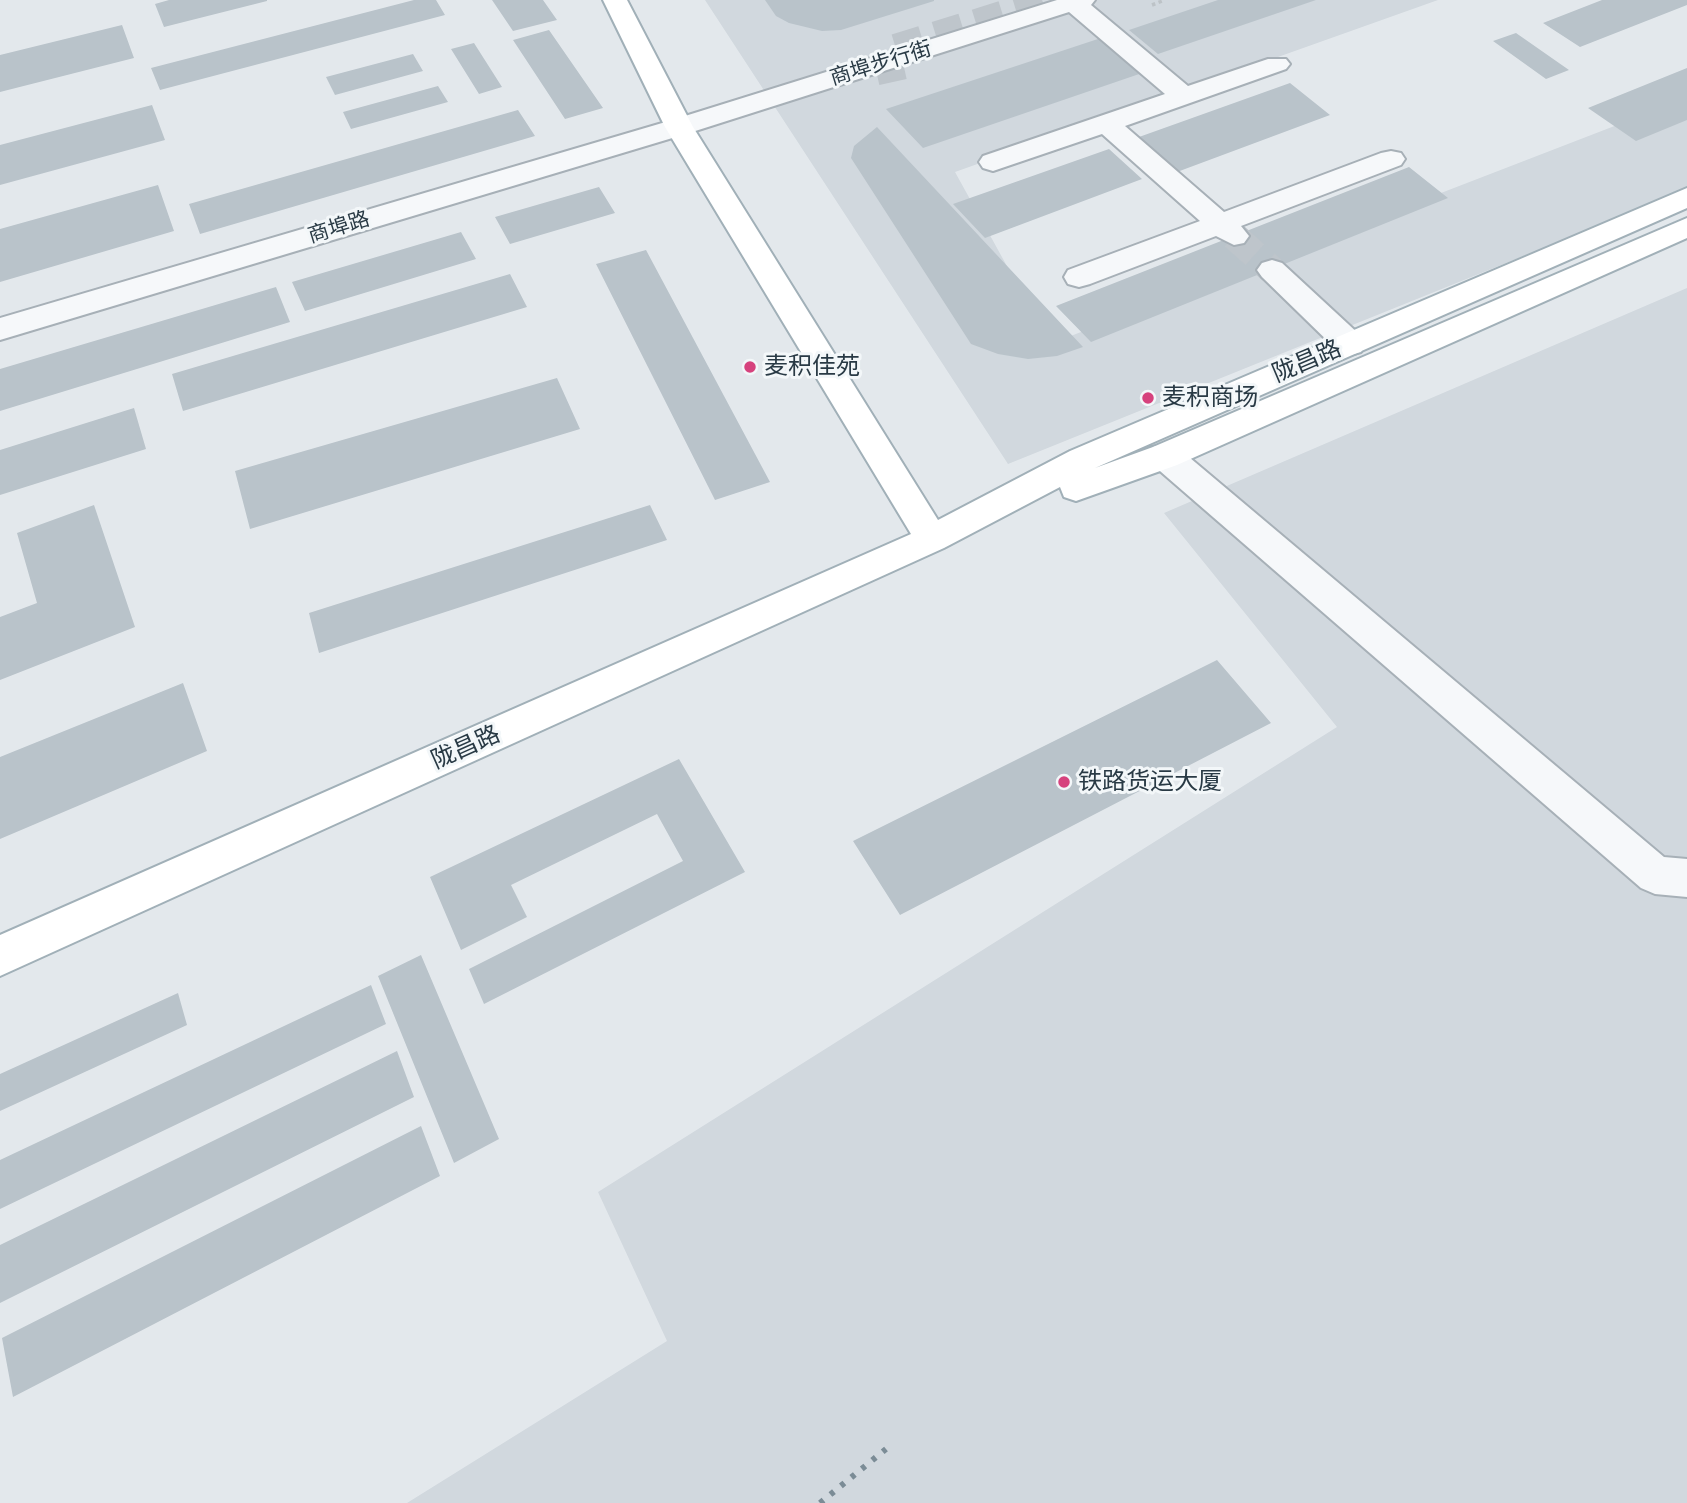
<!DOCTYPE html>
<html>
<head>
<meta charset="utf-8">
<style>
	body { margin:0 }
	canvas { display:block; background:#e3e8ec }
</style>
</head>
<body>
<canvas width="1687" height="1503"></canvas>
<script>
const c = document.querySelector('canvas').getContext('2d');
c.lineJoin = 'round';
function fillPath(path, color) {
  c.fillStyle = color;
  c.fill(path, 'evenodd');
}
function shape(rows) {
  const path = new Path2D();
  for (const r of rows) {
    path.moveTo(r[0], r[1]);
    for (let i = 2; i < r.length; i += 2) path.lineTo(r[i], r[i + 1]);
  }
  return path;
}
function strokePath(path, color, width, dash) {
  c.strokeStyle = color;
  c.lineWidth = width;
  c.lineCap = dash ? 'butt' : 'round';
  c.setLineDash(dash || []);
  c.stroke(path);
}
function label(font, color, halo, rows, align = 'center') {
  c.font = font + ' Helvetica,"Noto Sans SC",sans-serif';
  c.lineWidth = 6;
  c.setLineDash([]);
  c.textBaseline = 'middle';
  c.strokeStyle = halo;
  c.fillStyle = color;
  for (const [text, x, y, turn = 0] of rows) {
    c.save();
    c.translate(x, y);
    c.rotate((+turn || 0) * Math.PI / 180);
    c.textAlign = isNaN(turn) ? turn : align;
    if (halo) c.strokeText(text, 0, 0);
    c.fillText(text, 0, 0);
    c.restore();
  }
}
const built = shape([
	[705,0,1438,0,955,172,1050,344,1687,98,1687,190,1008,464],
	[1687,288,1687,1503,407,1503,667,1341,598,1192,1337,727,1164,513]
]);
const building = shape([
	[169,0,267,0,267,1,164,27,155,4],
	[414,0,436,0,445,15,160,90,151,68],
	[492,0,543,0,557,20,513,31],
	[765,0,934,0,934,1,841,30,822,31,789,23,776,16],
	[1218,0,1316,0,1158,54,1129,30],
	[1602,0,1687,0,1687,5,1580,47,1543,23],
	[122,25,134,58,0,92,0,55],
	[549,30,603,108,565,119,513,40],
	[1516,33,1569,70,1546,79,1493,41],
	[1107,36,1148,71,923,148,886,109],
	[474,43,502,87,479,94,451,49],
	[413,54,423,71,335,95,326,77],
	[1687,68,1687,120,1636,141,1588,108],
	[1290,83,1330,115,1177,172,1139,137],
	[438,86,448,102,351,129,343,112],
	[152,105,165,140,0,185,0,145],
	[518,110,535,136,200,234,189,204],
	[877,127,1083,347,1057,356,1028,359,998,354,971,344,851,158,854,146],
	[1109,149,1142,179,985,238,953,204],
	[1409,167,1448,198,1091,342,1056,306],
	[158,185,174,231,0,282,0,229],
	[599,187,615,213,510,244,495,217],
	[461,232,476,259,305,311,292,282],
	[646,250,770,482,715,500,596,264],
	[510,274,527,307,183,411,172,374],
	[276,287,290,322,0,411,0,369],
	[557,378,580,429,250,529,235,471],
	[134,408,146,449,0,495,0,450],
	[94,505,135,627,0,680,0,617,37,603,17,533],
	[650,505,667,540,319,653,309,613],
	[1217,660,1271,723,900,915,853,841],
	[183,683,207,751,0,839,0,757],
	[679,759,745,872,484,1004,469,969,683,861,657,814,511,885,527,917,461,950,430,877],
	[421,955,499,1139,454,1163,378,976],
	[371,985,386,1024,0,1209,0,1160],
	[178,993,187,1025,0,1111,0,1074],
	[397,1051,414,1097,0,1303,0,1245],
	[421,1126,440,1176,13,1397,2,1338]
]);
const minorTunnel = shape([
	[893,82,886,51,1050,0],
	[1234,236,1272,270]
]);
const path = shape([
	[1152,5,1165,0]
]);
const minor = shape([
	[1057,0,1095,0,1091,5,1188,86,1268,59,1286,59,1290,64,1286,69,1125,126,1224,212,1381,153,1391,151,1401,153,1405,159,1401,165,1241,226,1249,236,1244,243,1234,245,1216,236,1090,284,1079,287,1068,284,1064,277,1068,270,1200,221,1102,134,993,171,983,168,979,162,983,156,1165,94,1069,12,689,133,0,340,0,318,669,121,1057,0],
	[1272,260,1282,263,1361,336,1366,344,1361,352,1350,355,1339,352,1262,277,1257,270,1262,263,1272,260],
	[1165,444,1177,447,1664,857,1687,859,1687,897,1655,894,1641,888,1153,465,1148,456,1153,447,1165,444]
]);
const major = shape([
	[603,0,627,0,693,127,938,520,1070,451,1687,188,1687,208,1095,468,1153,447,1687,218,1687,238,1177,465,1076,501,1064,497,1060,487,944,548,0,976,0,935,911,534,665,127,603,0]
]);
const rail = shape([
	[820,1503,886,1449]
]);
const markers = [
	[750,367,7,"#d6427d"],
	[1148,398,7,"#d6427d"],
	[1064,782,7,"#d6427d"]
];
const farStreetnames = [
	["商埠步行街",881,64,-17],
	["商埠路",339,228,-17]
];
const streetNames = [
	["陇昌路",1307,362,-23],
	["陇昌路",466,748,-24]
];
const poiNames = [
	["麦积佳苑",764,367],
	["麦积商场",1162,398],
	["铁路货运大厦",1078,782]
];
fillPath(built, '#d1d8de');
fillPath(building, '#b9c3ca');
strokePath(minorTunnel, '#bec5cb', 28, [28, 14]);
strokePath(minor, '#a7b0b7', 4);
strokePath(major, '#a1b0b8', 4);
strokePath(path, '#bdc3c7', 3.5, [3.5, 3.5]);
fillPath(minor, '#f6f8fa');
fillPath(major, '#fff');
strokePath(rail, '#7b8c96', 6, [4.5, 9]);
for (const [x, y, r, color] of markers) {
  const dot = new Path2D();
  dot.arc(x, y, r, 0, 2 * Math.PI);
  c.fillStyle = color;
  c.fill(dot);
  strokePath(dot, '#f3f7f9', 2.5);
}
label('21px', '#293a45', '#f3f7f9', farStreetnames);
label('24px', '#293a45', '#f3f7f9', streetNames);
label('24px', '#293a45', '#f3f7f9', poiNames, 'left');
</script>
</body>
</html>
